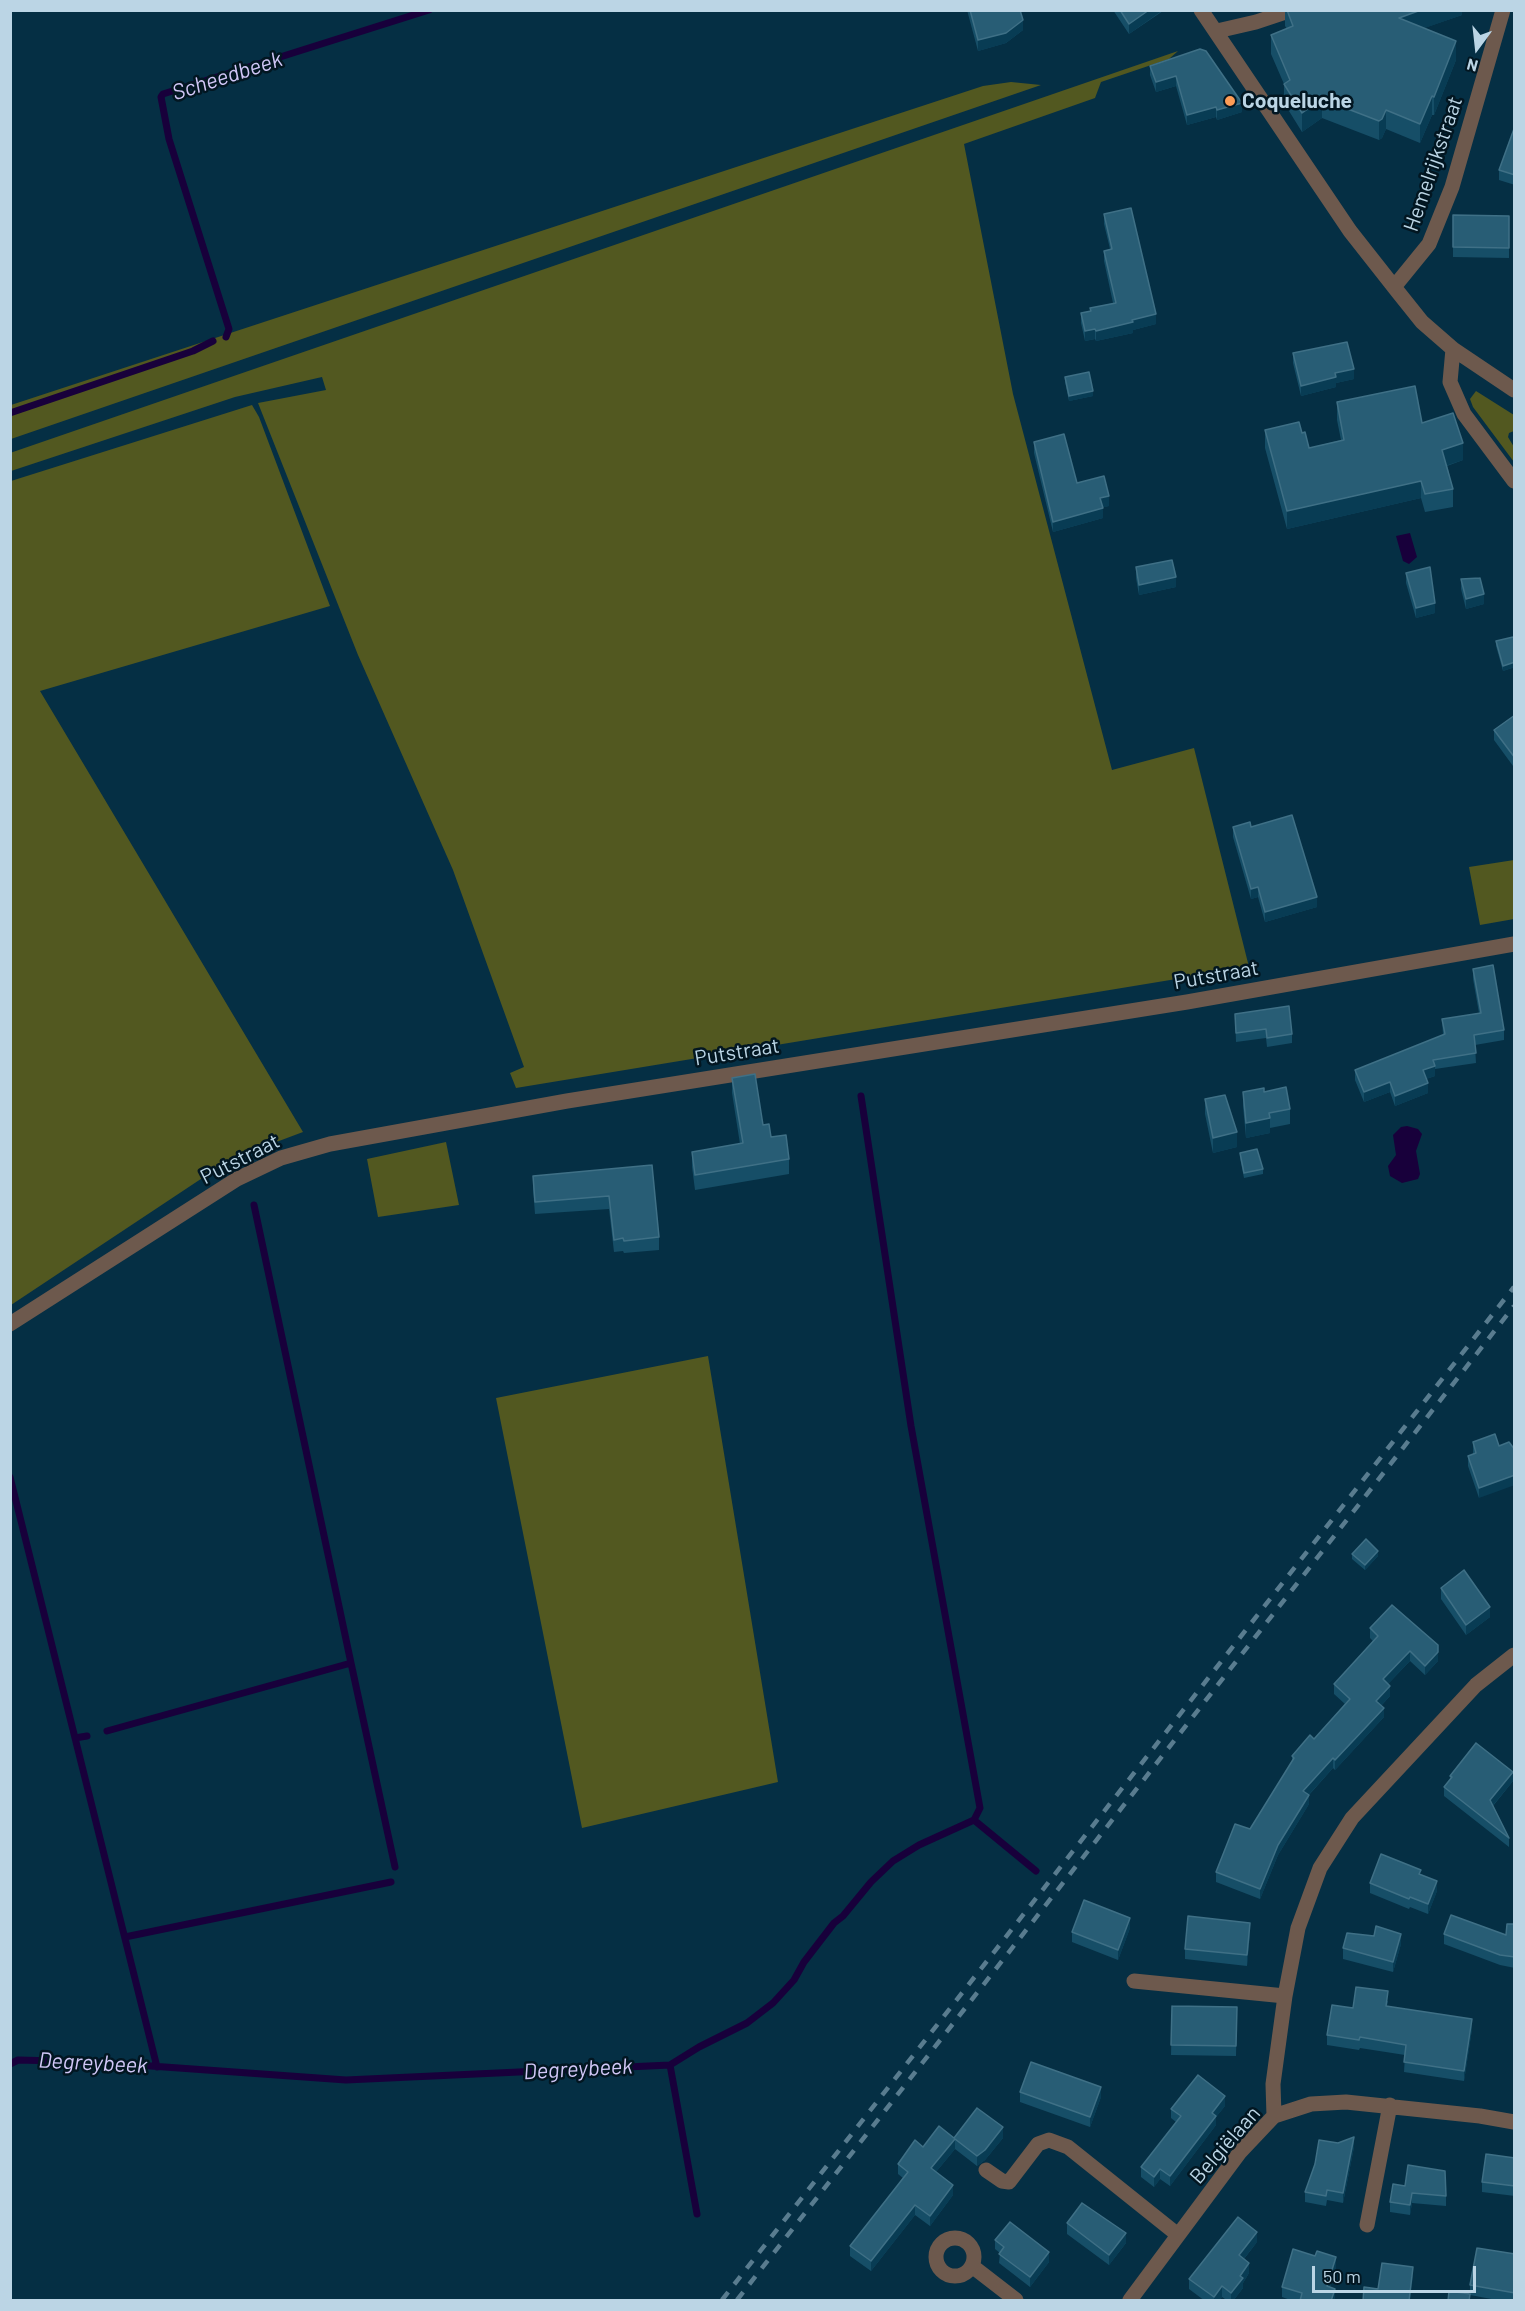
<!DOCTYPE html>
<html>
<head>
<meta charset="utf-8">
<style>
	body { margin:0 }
	#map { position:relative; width:1525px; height:2311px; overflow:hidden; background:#052f44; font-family:Barlow,sans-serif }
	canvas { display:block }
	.frame { position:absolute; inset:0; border:12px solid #bbd5e5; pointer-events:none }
	.north { position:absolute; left:1447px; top:18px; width:60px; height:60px; -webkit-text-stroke:4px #021621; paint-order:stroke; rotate:195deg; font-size:16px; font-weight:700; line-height:24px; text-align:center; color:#bbd5e5 }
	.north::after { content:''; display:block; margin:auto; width:21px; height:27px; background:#bbd5e5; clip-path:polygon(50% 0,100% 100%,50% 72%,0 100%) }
	.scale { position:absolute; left:1312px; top:2266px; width:164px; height:27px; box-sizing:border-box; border:3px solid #bbd5e5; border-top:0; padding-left:8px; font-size:18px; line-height:21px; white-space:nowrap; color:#bbd5e5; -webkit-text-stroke:4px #021621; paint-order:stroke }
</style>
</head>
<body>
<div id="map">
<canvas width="1525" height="2311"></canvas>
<div class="frame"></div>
<div class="north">N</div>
<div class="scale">50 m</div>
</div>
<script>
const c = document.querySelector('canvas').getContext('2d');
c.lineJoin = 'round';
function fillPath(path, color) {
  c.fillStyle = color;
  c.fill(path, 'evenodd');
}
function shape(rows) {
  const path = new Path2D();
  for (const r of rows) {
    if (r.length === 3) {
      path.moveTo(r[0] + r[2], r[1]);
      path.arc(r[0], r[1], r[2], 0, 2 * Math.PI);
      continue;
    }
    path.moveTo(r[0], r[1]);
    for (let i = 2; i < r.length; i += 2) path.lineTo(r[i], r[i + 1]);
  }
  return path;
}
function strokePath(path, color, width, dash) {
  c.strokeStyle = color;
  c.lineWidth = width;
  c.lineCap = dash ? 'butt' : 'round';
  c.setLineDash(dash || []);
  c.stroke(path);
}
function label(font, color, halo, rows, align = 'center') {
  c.font = font + ' Barlow,sans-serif';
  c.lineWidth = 5;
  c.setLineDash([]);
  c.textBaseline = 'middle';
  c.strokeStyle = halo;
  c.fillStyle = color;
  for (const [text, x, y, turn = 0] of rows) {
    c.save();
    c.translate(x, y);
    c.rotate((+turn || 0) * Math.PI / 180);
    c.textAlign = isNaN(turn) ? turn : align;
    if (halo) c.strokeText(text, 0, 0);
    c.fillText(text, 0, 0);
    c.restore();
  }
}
const green = shape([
	[1178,51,1169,59,1101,82,1095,98,964,144,1013,394,1112,770,1194,748,1249,967,516,1088,510,1073,524,1067,453,870,358,655,258,403,326,390,322,377,235,397,11,471,10,453],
	[1011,82,1041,85,11,439,11,405,983,86],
	[1476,391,1514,415,1514,431,1509,433,1508,437,1514,447,1514,462,1473,407,1470,399],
	[252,405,259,417,330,606,40,691,303,1132,231,1159,11,1305,11,481],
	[1514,860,1514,919,1480,925,1469,867],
	[446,1142,459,1205,378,1217,367,1159],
	[708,1356,778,1782,582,1828,496,1398]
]);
const water = shape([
	[1410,533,1417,557,1409,564,1403,561,1396,536],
	[1407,1126,1418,1129,1422,1134,1416,1151,1420,1174,1418,1179,1402,1183,1390,1176,1388,1166,1396,1155,1393,1135,1401,1127]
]);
const stream = shape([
	[226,337,229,329,169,139,161,97,163,94,429,10],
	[10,413,193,351,213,341],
	[861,1096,911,1426,980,1808,974,1820],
	[254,1205,351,1663],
	[10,1477,157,2067],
	[107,1731,351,1663,395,1867],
	[75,1738,87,1736],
	[125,1937,391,1882],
	[10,2064,18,2060,95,2062,346,2080,670,2065,699,2047,747,2023,773,2003,794,1980,804,1962,834,1923,843,1916,871,1882,893,1861,919,1845,974,1820,1036,1871],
	[670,2065,697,2214]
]);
const minor = shape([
	[1201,10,1350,231,1398,292,1422,322,1453,349,1514,390],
	[1217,31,1256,22,1292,10],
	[1394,287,1429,244,1452,187,1503,10],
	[1453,349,1450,382,1464,414,1514,481],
	[10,1324,237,1179,281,1158,330,1144,567,1101,1187,1002,1514,944],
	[1134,1981,1285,1996],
	[1274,2116,1273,2084,1285,1996,1298,1928,1320,1868,1352,1818,1476,1685,1514,1655],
	[986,2170,1002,2181,1009,2182,1038,2144,1049,2140,1068,2147,1178,2235],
	[1367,2225,1390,2105],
	[955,2257,19],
	[972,2266,1016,2300],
	[1130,2300,1240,2152,1274,2116,1311,2104,1346,2102,1480,2116,1514,2122]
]);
const rail = shape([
	[722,2300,1514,1287],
	[737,2300,1514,1306]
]);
const wall = shape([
	[967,10,1020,10,1023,30,1006,43,978,51],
	[1113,10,1163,10,1163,11,1129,34],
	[1285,10,1462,10,1462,15,1424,28,1456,60,1434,115,1432,115,1420,143,1386,129,1382,138,1379,140,1322,118,1302,132,1284,103,1284,84,1271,54,1271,35,1287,29,1285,26],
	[1150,66,1242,103,1242,112,1217,120,1216,117,1187,125,1176,86,1156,92,1150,75],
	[1515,126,1515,185,1499,180,1499,170],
	[1104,214,1156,324,1133,330,1133,333,1096,341,1095,339,1085,341,1081,323,1081,313,1090,311,1090,308,1113,303,1104,261,1104,251,1110,249,1104,224],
	[1453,215,1509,216,1509,258,1453,257],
	[1293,353,1354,379,1336,383,1336,387,1301,396,1293,363],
	[1065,377,1093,396,1069,401,1065,382],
	[1337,402,1422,423,1463,460,1447,466,1453,489,1453,507,1425,512,1421,498,1287,529,1265,448,1265,430,1302,433,1309,448,1341,440,1337,420],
	[1034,442,1077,483,1109,506,1103,507,1103,518,1053,532,1034,453],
	[1136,567,1176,587,1139,595,1136,578],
	[1406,573,1435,613,1416,618,1406,583],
	[1461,579,1484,604,1466,609,1461,589],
	[1496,641,1515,641,1515,667,1503,671,1496,646],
	[1515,715,1515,778,1513,775,1513,766,1494,740,1494,730],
	[1233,827,1251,827,1317,907,1265,922,1258,897,1251,899,1233,837],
	[1473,969,1504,1030,1504,1040,1475,1045,1476,1063,1435,1069,1435,1076,1426,1079,1428,1093,1395,1106,1390,1092,1364,1102,1355,1080,1355,1070,1443,1035,1442,1019,1479,1013,1473,979],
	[1235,1014,1292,1034,1292,1043,1267,1047,1266,1038,1236,1042],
	[732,1078,763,1125,789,1159,789,1174,695,1190,692,1167,692,1152,740,1144,732,1093],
	[1243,1092,1264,1092,1290,1109,1290,1124,1270,1128,1270,1133,1246,1138,1243,1106],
	[1205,1099,1237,1147,1213,1153,1205,1114],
	[1240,1153,1263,1169,1263,1174,1244,1178,1240,1158],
	[652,1165,659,1237,659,1250,624,1253,623,1251,614,1252,609,1209,535,1214,533,1189,533,1176],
	[1495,1434,1479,1498,1468,1466,1468,1456,1473,1454,1473,1442],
	[1352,1554,1378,1556,1365,1570,1352,1559],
	[1441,1588,1490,1617,1466,1635,1441,1599],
	[1370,1628,1438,1661,1425,1675,1410,1661,1388,1684,1390,1696,1381,1706,1384,1717,1335,1770,1333,1768,1309,1795,1309,1804,1278,1855,1260,1899,1216,1882,1216,1872,1250,1829,1292,1762,1292,1756,1314,1739,1345,1704,1334,1694,1334,1684,1373,1641,1370,1638],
	[1450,1776,1513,1781,1493,1806,1509,1838,1509,1847,1444,1796,1444,1787,1450,1779],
	[1421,1875,1437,1891,1428,1914,1410,1907,1409,1909,1370,1893,1370,1883],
	[1515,1918,1515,1968,1500,1965,1444,1944,1444,1934,1506,1935,1514,1924],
	[1130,1928,1118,1960,1072,1942,1072,1932],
	[1250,1933,1247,1966,1185,1959,1185,1949],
	[1401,1944,1393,1972,1343,1959,1343,1948],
	[1388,2001,1387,2006,1472,2029,1464,2081,1404,2072,1405,2055,1360,2048,1359,2050,1327,2045,1327,2035,1353,2008],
	[1172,2006,1237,2007,1236,2056,1171,2055],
	[1020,2092,1101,2097,1090,2127,1020,2102],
	[1225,2106,1216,2117,1216,2125,1170,2186,1160,2179,1154,2187,1141,2177,1141,2167,1176,2122,1171,2118,1171,2109],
	[954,2138,1003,2138,985,2160,977,2166,955,2149,936,2172,953,2195,930,2226,915,2215,871,2271,850,2256,850,2246,903,2178,898,2174,898,2164,923,2147],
	[1338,2143,1354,2147,1343,2203,1327,2200,1326,2206,1305,2202,1305,2192],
	[1515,2158,1515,2196,1482,2192,1482,2182],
	[1393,2184,1446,2196,1446,2206,1412,2203,1410,2215,1390,2212,1390,2202],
	[1067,2223,1126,2243,1109,2265,1067,2234],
	[995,2240,1049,2262,1030,2287,999,2263,1000,2253,995,2249],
	[1257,2242,1244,2259,1249,2273,1243,2283,1243,2288,1233,2301,1228,2301,1222,2297,1219,2301,1205,2301,1189,2289,1189,2279],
	[1515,2254,1515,2301,1502,2301,1470,2295,1470,2285],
	[1336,2267,1330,2287,1335,2299,1335,2301,1293,2301,1282,2297,1282,2287]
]);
const shadedWall = shape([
	[1149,10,1163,10,1129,34,1129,24],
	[1421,10,1462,10,1462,15,1399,37,1399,18],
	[1023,20,1023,30,1006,43,978,51,978,40],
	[1456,41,1456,60,1434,115,1434,97],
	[1176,76,1176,86,1156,92,1156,82],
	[1432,96,1432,115,1420,143,1420,124],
	[1322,99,1322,118,1302,132,1302,113],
	[1242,103,1242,112,1217,120,1217,110],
	[1216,107,1216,117,1187,125,1187,115],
	[1386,110,1386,129,1382,138,1379,140,1379,121],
	[1156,314,1156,324,1133,330,1133,333,1096,341,1096,331,1132,320],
	[1095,329,1095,339,1085,341,1085,331],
	[1354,369,1354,379,1336,383,1336,387,1301,396,1301,386,1335,373],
	[1093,391,1093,396,1069,401,1069,396],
	[1463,443,1463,460,1442,467,1442,450],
	[1421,481,1421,498,1287,529,1287,511],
	[1109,496,1109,506,1100,508,1100,498],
	[1103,508,1103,518,1053,532,1053,522],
	[1176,577,1176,587,1139,595,1139,585],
	[1484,594,1484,604,1466,609,1466,599],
	[1435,603,1435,613,1416,618,1416,608],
	[1515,662,1515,667,1503,671,1503,666],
	[1258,887,1258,897,1251,899,1251,889],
	[1317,897,1317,907,1265,922,1265,912],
	[1435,1066,1435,1076,1423,1080,1423,1070],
	[1390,1082,1390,1092,1364,1102,1364,1092],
	[1428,1083,1428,1093,1395,1106,1395,1096],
	[1270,1118,1270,1133,1246,1138,1246,1123],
	[1237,1132,1237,1147,1213,1153,1213,1138],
	[1515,1475,1515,1485,1479,1498,1479,1488],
	[1378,1551,1378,1556,1365,1570,1365,1565],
	[1490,1607,1490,1617,1466,1635,1466,1625],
	[1410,1651,1410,1661,1383,1689,1383,1679],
	[1438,1652,1438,1661,1425,1675,1425,1666],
	[1390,1686,1390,1696,1376,1711,1376,1701],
	[1384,1708,1384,1717,1335,1770,1335,1760],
	[1333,1758,1333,1768,1303,1801,1303,1791],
	[1513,1772,1513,1781,1490,1809,1490,1800],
	[1309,1795,1309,1804,1278,1855,1260,1899,1260,1889,1278,1845],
	[1437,1881,1437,1891,1428,1914,1428,1904],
	[1130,1918,1130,1928,1118,1960,1118,1950],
	[1250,1923,1250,1933,1247,1966,1247,1955],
	[1401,1934,1401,1944,1393,1972,1393,1962],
	[1472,2019,1472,2029,1464,2081,1464,2071],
	[1101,2087,1101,2097,1090,2127,1090,2117],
	[1225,2096,1225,2106,1216,2117,1216,2125,1170,2186,1170,2176,1212,2113],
	[1003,2127,1003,2138,985,2160,977,2166,977,2156],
	[1354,2137,1354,2147,1343,2203,1343,2193],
	[955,2139,955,2149,931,2178,931,2168],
	[1160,2169,1160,2179,1154,2187,1154,2177],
	[953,2185,953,2195,930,2226,930,2216],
	[1412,2193,1412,2203,1410,2215,1410,2205],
	[915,2205,915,2215,871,2271,871,2261],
	[1257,2232,1257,2242,1239,2265,1239,2255],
	[1126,2233,1126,2243,1109,2265,1109,2255],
	[1049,2252,1049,2262,1030,2287,1030,2277],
	[1336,2257,1336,2267,1327,2296,1327,2286],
	[1249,2263,1249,2273,1243,2283,1243,2288,1233,2301,1231,2301,1231,2293,1240,2276],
	[1413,2267,1413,2277,1410,2301,1409,2301],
	[1222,2286,1222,2297,1219,2301,1214,2301,1214,2297],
	[1335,2289,1335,2301,1331,2301]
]);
const building = shape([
	[970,10,1020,10,1023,20,1006,33,978,40,970,10],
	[1120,10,1149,10,1129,24,1120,10],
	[1287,10,1421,10,1399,18,1456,41,1434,97,1432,96,1420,124,1386,110,1382,119,1379,121,1322,99,1302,113,1284,84,1290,80,1271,35,1293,26,1287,10],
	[1200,49,1206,51,1242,103,1217,110,1216,107,1187,115,1176,76,1156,82,1150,66,1200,49],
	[1515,126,1515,175,1499,170,1515,126],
	[1131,208,1156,314,1132,320,1133,322,1096,331,1095,329,1085,331,1081,313,1091,311,1090,308,1116,303,1104,251,1112,249,1104,214,1131,208],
	[1453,215,1509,216,1509,248,1453,247,1453,215],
	[1347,342,1354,369,1335,373,1336,377,1301,386,1293,353,1347,342],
	[1089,372,1093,391,1069,396,1065,377,1089,372],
	[1415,386,1422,423,1453,413,1463,443,1442,450,1453,489,1425,494,1421,481,1287,511,1265,430,1299,422,1302,433,1305,432,1309,448,1344,440,1337,402,1415,386],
	[1064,434,1077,483,1104,476,1109,496,1100,498,1103,508,1053,522,1034,442,1064,434],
	[1172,560,1176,577,1139,585,1136,567,1172,560],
	[1430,567,1435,603,1416,608,1406,573,1430,567],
	[1480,578,1484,594,1466,599,1461,579,1480,578],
	[1513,637,1515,641,1515,662,1503,666,1496,641,1513,637],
	[1515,715,1515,758,1494,730,1515,715],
	[1292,815,1317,897,1265,912,1258,887,1251,889,1233,827,1250,822,1251,827,1292,815],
	[1493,965,1504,1030,1474,1035,1476,1053,1433,1060,1435,1066,1423,1070,1428,1083,1395,1096,1390,1082,1364,1092,1355,1070,1445,1034,1442,1019,1481,1013,1473,969,1493,965],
	[1289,1006,1292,1034,1267,1038,1266,1029,1236,1033,1235,1014,1289,1006],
	[755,1074,763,1125,769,1124,771,1137,786,1135,789,1159,695,1175,692,1152,743,1143,732,1078,755,1074],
	[1286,1087,1290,1109,1269,1113,1270,1118,1246,1123,1243,1092,1264,1088,1264,1092,1286,1087],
	[1225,1095,1237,1132,1213,1138,1205,1099,1225,1095],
	[1257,1149,1263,1169,1244,1173,1240,1153,1257,1149],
	[652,1165,659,1237,624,1241,623,1238,614,1240,609,1196,535,1202,533,1176,652,1165],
	[1495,1434,1499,1446,1509,1442,1515,1450,1515,1475,1479,1488,1468,1456,1476,1453,1473,1442,1495,1434],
	[1366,1539,1378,1551,1365,1565,1352,1554,1366,1539],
	[1464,1570,1490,1607,1466,1625,1441,1588,1464,1570],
	[1392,1605,1438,1645,1438,1652,1425,1666,1410,1651,1383,1679,1390,1686,1376,1701,1384,1708,1335,1760,1333,1758,1303,1791,1309,1795,1278,1845,1260,1889,1216,1872,1235,1824,1250,1829,1294,1758,1292,1756,1310,1735,1314,1739,1350,1699,1334,1684,1378,1636,1370,1628,1392,1605],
	[1476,1743,1513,1772,1490,1800,1509,1838,1444,1787,1452,1777,1450,1776,1476,1743],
	[1381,1854,1421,1870,1419,1874,1437,1881,1428,1904,1410,1897,1409,1899,1370,1883,1381,1854],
	[1084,1900,1130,1918,1118,1950,1072,1932,1084,1900],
	[1451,1915,1506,1935,1507,1924,1514,1924,1515,1918,1515,1957,1500,1955,1444,1934,1451,1915],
	[1188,1916,1250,1923,1247,1955,1185,1949,1188,1916],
	[1376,1926,1401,1934,1393,1962,1343,1948,1347,1933,1374,1936,1376,1926],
	[1356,1987,1388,1991,1386,2006,1472,2019,1464,2071,1404,2062,1406,2045,1360,2037,1359,2040,1327,2035,1332,2005,1353,2008,1356,1987],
	[1172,2006,1237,2007,1236,2046,1171,2045,1172,2006],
	[1031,2062,1101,2087,1090,2117,1020,2092,1031,2062],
	[1198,2075,1225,2096,1212,2113,1216,2116,1170,2176,1160,2169,1154,2177,1141,2167,1181,2116,1171,2109,1198,2075],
	[977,2108,1003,2127,985,2150,977,2156,955,2139,931,2168,953,2185,930,2216,915,2205,871,2261,850,2246,908,2172,898,2164,915,2140,923,2147,939,2126,954,2138,977,2108],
	[1354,2137,1343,2193,1327,2190,1326,2196,1305,2192,1315,2164,1319,2140,1338,2143,1354,2137],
	[1486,2154,1515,2158,1515,2186,1482,2182,1486,2154],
	[1408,2165,1445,2171,1446,2196,1412,2193,1410,2205,1390,2202,1393,2184,1405,2186,1408,2165],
	[1082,2203,1126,2233,1109,2255,1067,2223,1082,2203],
	[1238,2217,1257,2232,1239,2255,1249,2263,1240,2276,1243,2278,1231,2293,1222,2286,1214,2297,1189,2279,1238,2217],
	[1010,2222,1049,2252,1030,2277,999,2254,1004,2247,995,2240,1010,2222],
	[1477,2248,1515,2254,1515,2293,1470,2285,1477,2248],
	[1293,2249,1315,2256,1317,2251,1336,2257,1327,2286,1335,2289,1331,2301,1300,2301,1302,2293,1282,2287,1293,2249],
	[1382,2263,1413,2267,1409,2301,1363,2301,1364,2287,1378,2289,1382,2263],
	[1449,2291,1470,2294,1469,2301,1448,2301,1449,2291]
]);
const markers = [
	[1230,101,6,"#fd9c56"]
];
const poiNames = [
	["Coqueluche",1242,101]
];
const streetNames = [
	["Hemelrijkstraat",1433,164,-71],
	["Putstraat",1216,975,-10],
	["Putstraat",737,1052,-9],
	["Putstraat",240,1159,-27],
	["Belgiëlaan",1225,2145,-49]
];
const waterNames = [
	["Scheedbeek",227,76,-18],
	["Degreybeek",93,2063,3],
	["Degreybeek",578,2069,-3]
];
fillPath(green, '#525820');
fillPath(water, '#18003b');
strokePath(stream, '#18003b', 7);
strokePath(minor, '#6d594d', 15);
strokePath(rail, '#597c8f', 4.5, [10, 10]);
fillPath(wall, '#164e67');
fillPath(shadedWall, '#083c54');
fillPath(building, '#285d75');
strokePath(building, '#3f7086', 1.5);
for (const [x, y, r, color] of markers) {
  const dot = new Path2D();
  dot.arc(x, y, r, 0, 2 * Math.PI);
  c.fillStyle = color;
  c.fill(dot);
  strokePath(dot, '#021621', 2);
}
label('bold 21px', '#bbd5e5', '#021621', poiNames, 'left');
label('21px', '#bbd5e5', '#021621', streetNames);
label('italic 22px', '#d1c7f7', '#021621', waterNames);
</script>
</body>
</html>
